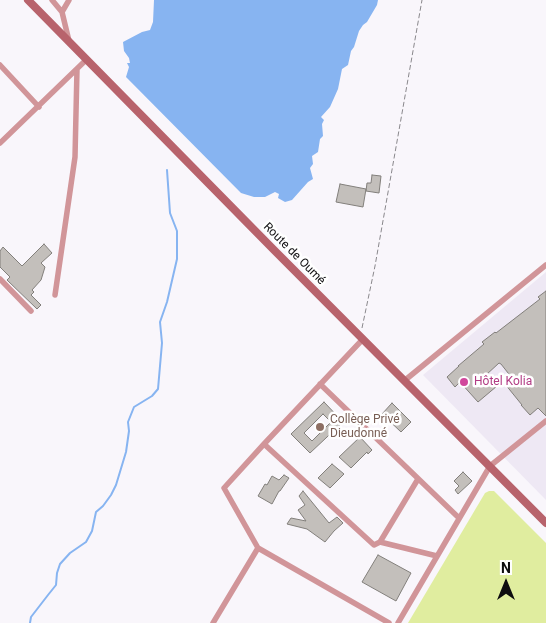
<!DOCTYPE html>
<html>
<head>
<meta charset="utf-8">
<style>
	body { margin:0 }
	#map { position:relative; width:546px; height:623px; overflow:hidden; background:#f9f6fb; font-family:Roboto,sans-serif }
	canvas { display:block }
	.north { position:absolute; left:481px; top:558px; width:50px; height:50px; -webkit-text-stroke:4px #fff; paint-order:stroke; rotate:0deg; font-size:14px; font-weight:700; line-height:20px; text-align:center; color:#0e0d0f }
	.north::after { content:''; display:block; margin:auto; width:18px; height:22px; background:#0e0d0f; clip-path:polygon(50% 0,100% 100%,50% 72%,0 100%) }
</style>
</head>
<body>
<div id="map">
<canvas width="546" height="623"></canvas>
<div class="north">N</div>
</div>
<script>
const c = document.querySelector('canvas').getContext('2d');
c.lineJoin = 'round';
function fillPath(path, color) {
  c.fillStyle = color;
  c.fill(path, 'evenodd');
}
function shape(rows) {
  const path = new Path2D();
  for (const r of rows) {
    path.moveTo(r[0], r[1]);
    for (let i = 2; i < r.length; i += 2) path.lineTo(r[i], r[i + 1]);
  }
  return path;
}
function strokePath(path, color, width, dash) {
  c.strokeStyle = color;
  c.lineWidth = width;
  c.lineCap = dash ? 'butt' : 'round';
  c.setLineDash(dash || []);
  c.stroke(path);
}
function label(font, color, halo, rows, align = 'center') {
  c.font = font + ' Roboto,sans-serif';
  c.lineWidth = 5;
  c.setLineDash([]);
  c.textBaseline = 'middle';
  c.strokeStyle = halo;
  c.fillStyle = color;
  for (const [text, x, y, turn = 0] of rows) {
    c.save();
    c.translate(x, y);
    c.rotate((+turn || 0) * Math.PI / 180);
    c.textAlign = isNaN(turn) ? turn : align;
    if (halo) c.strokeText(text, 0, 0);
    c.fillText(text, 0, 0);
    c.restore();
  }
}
const built = shape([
	[546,272,546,500,423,375]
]);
const green = shape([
	[489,491,494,491,546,543,546,623,408,623,485,493]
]);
const water = shape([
	[154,0,378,0,377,5,367,22,363,25,359,31,354,47,351,51,348,65,342,69,338,89,330,107,321,117,324,120,322,124,323,136,320,139,318,152,312,156,313,164,310,168,313,179,308,182,292,200,285,202,278,198,279,194,275,192,265,197,254,197,241,193,126,77,129,67,127,63,130,63,129,58,124,51,123,42,142,32,150,30,153,22]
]);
const stream = shape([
	[30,623,31,617,48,595,56,585,57,573,60,564,70,553,86,542,92,531,96,512,103,506,111,495,116,485,126,452,129,431,128,422,134,407,152,396,158,389,162,343,160,322,167,302,177,259,177,231,170,213,167,170]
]);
const building = shape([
	[372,175,381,176,379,193,366,191,367,183,371,183,372,175],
	[340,184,366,189,363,207,336,202,340,184],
	[44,244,52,253,41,263,45,267,41,280,32,290,34,292,31,295,41,305,37,309,7,280,10,277,0,267,0,251,3,247,22,266,44,244],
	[546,291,546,416,538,408,530,415,521,405,522,405,505,384,512,378,501,364,499,363,486,375,497,386,478,402,460,382,455,387,447,377,459,366,458,366,484,344,482,342,495,332,496,333,540,299,538,297,546,291],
	[324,402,343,422,310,453,291,434,324,402],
	[323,414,331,422,312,441,304,433,323,414],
	[392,403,411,422,401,432,382,414,392,403],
	[360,437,372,450,368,454,367,452,351,468,339,457,360,437],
	[332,464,344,474,330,488,318,478,332,464],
	[463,472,472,481,458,494,455,490,459,486,454,481,463,472],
	[284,475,289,478,280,491,279,491,272,504,258,496,265,484,267,485,272,476,279,480,284,475],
	[303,491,329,523,337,517,343,523,334,531,325,542,307,529,287,524,291,518,306,521,298,510,305,505,299,496,303,491],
	[378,555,411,573,396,601,362,582,378,555]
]);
const path = shape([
	[362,328,375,266,422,0]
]);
const street = shape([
	[52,0,62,12,69,41],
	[62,12,69,0],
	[0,65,39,107],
	[0,143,86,60],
	[0,279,31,311],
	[55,295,75,157,77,69],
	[363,339,264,444,224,488,258,548,389,623],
	[404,381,546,265],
	[320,384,459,518],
	[264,444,374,545,380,542,418,479],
	[380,542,437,556],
	[213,623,258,548],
	[398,623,490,466,546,421]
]);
const secondary = shape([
	[28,0,274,250,546,523]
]);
const markers = [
	[464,382,5,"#d1479c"],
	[320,427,5,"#8d6e63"]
];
const streetNames = [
	["Route de Oumé",294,254,45]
];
const hotelNames = [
	["Hôtel Kolia",474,382]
];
const educationNames = [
	["Collège Privé",330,420],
	["Dieudonné",330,434]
];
fillPath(built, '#eee8f4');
fillPath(green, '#e0ed9f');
fillPath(water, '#87b4f1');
strokePath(stream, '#87b4f1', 2);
fillPath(building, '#c3bfbb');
strokePath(building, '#827f7b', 1);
strokePath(path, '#89878b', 1, [5, 2.5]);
strokePath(street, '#d19599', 5.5);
strokePath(secondary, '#b8636c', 8);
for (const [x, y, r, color] of markers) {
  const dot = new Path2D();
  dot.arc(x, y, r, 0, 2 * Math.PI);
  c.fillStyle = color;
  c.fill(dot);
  strokePath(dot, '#fff', 2);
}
label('12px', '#0e0d0f', '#fff', streetNames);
label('12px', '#b23c85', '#fff', hotelNames, 'left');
label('12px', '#785e54', '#fff', educationNames, 'left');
</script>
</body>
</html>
